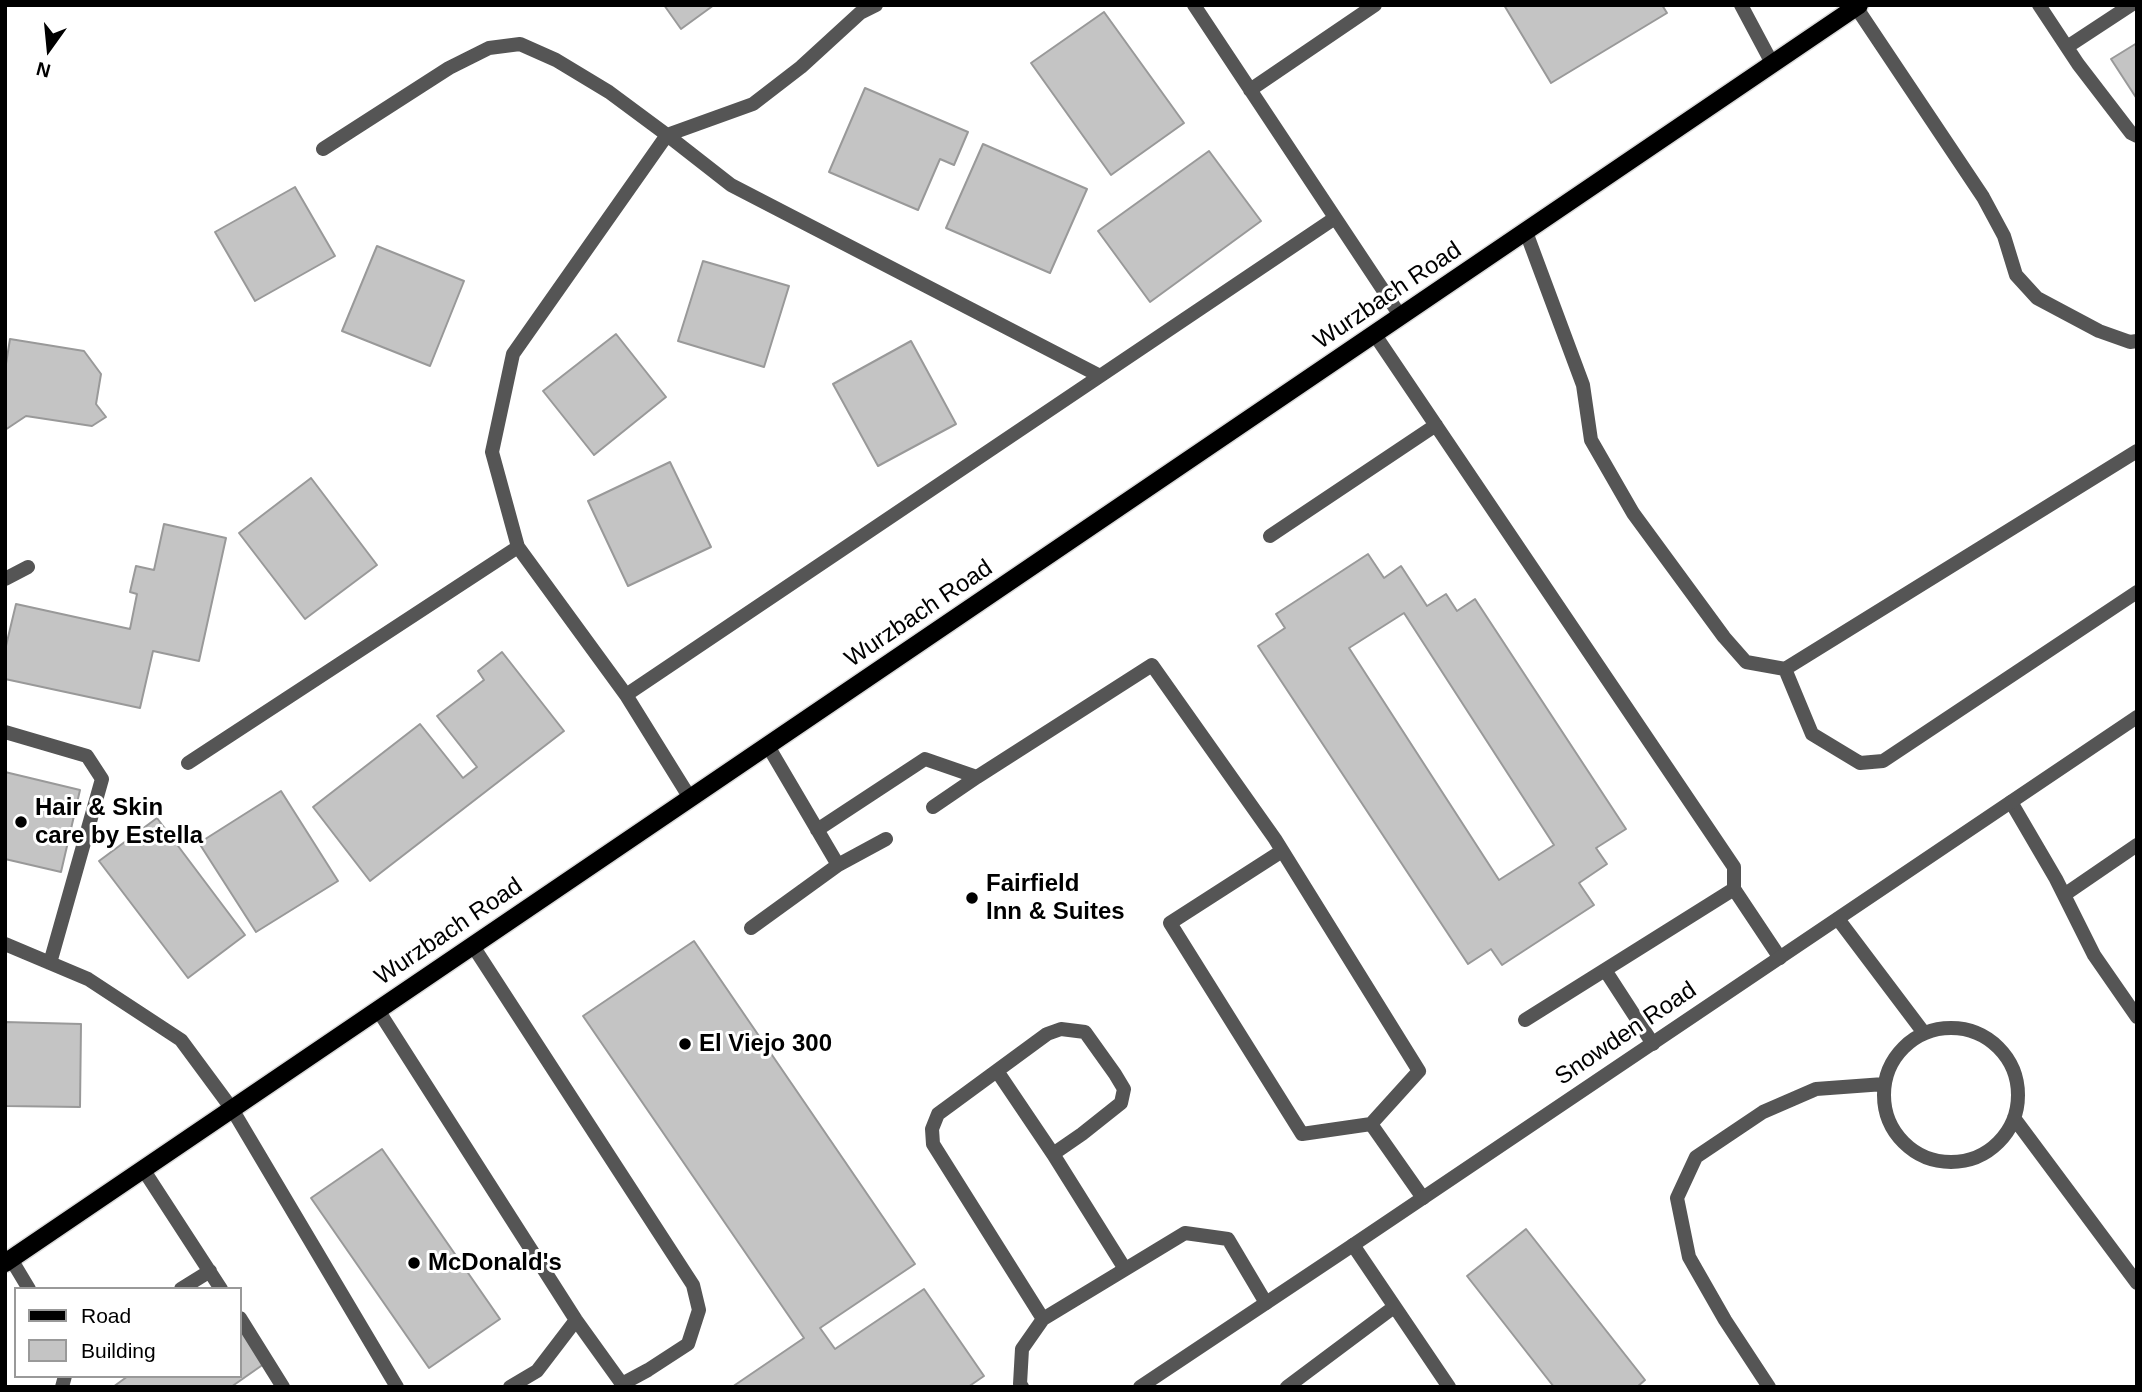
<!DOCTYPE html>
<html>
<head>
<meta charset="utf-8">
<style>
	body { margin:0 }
	#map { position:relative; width:2142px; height:1392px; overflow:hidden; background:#fff; font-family:Arial,sans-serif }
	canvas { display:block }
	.frame { position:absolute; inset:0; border:7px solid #000; pointer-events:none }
	.legend { position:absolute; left:14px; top:1287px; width:228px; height:91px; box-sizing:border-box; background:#fff; border:2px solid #999; margin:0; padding:9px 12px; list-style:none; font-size:21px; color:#000 }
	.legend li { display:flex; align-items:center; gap:14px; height:35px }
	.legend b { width:35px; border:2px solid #999 }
	.north { position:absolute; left:14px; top:14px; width:70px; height:70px; -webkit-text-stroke:5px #fff; paint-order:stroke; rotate:195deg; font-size:19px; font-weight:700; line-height:28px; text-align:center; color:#000 }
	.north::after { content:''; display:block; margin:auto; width:24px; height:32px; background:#000; clip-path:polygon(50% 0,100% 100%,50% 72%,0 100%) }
</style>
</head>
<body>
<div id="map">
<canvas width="2142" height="1392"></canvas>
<div class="frame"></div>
<ul class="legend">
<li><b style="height:9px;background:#000"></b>Road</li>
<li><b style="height:19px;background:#c4c4c4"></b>Building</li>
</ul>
<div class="north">N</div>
</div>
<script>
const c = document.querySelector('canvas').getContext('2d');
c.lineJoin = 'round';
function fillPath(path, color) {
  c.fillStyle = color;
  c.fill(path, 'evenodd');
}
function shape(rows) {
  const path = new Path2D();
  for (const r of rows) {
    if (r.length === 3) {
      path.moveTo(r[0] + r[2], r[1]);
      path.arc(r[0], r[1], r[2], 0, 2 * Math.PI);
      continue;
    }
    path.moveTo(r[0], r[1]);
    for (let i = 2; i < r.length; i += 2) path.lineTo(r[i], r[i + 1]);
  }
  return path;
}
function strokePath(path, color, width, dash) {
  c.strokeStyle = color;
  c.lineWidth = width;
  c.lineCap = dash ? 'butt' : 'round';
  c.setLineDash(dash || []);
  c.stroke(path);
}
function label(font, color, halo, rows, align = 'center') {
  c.font = font + ' Arial,sans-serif';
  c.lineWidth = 6;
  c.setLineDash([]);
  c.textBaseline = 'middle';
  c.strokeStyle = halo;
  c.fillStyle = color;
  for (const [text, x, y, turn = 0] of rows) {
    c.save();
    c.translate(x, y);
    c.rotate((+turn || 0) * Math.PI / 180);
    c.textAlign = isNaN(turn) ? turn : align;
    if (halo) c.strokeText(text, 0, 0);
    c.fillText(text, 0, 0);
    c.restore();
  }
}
const building = shape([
	[664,5,714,5,681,29,664,5],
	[1504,5,1662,5,1667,13,1551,83,1504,5],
	[1104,12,1184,123,1111,175,1031,63,1104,12],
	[2137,43,2137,99,2111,59,2137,43],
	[865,88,968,132,954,165,940,159,918,210,829,172,865,88],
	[983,144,1087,189,1050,273,946,228,983,144],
	[1209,151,1261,221,1150,302,1098,231,1209,151],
	[295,187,335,256,255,301,215,232,295,187],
	[377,246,464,281,430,366,342,331,377,246],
	[703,261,789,286,764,367,678,341,703,261],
	[616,334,666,397,594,455,543,391,616,334],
	[10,339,84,351,101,374,96,404,106,417,92,426,26,416,5,430,5,370,10,339],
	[911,341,956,424,878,466,833,384,911,341],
	[670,462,711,547,628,586,588,501,670,462],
	[311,478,377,565,305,619,239,533,311,478],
	[164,524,226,538,199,661,153,651,140,708,5,679,5,650,16,604,130,629,137,594,130,592,136,566,154,570,164,524],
	[1368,554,1384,578,1401,566,1427,606,1446,594,1457,611,1475,599,1626,829,1596,848,1607,864,1579,883,1594,905,1502,965,1491,949,1468,964,1258,646,1285,628,1276,614,1368,554],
	[1404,613,1554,845,1499,880,1349,648,1404,613],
	[502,652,564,731,370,881,313,807,420,724,463,778,477,767,437,716,484,680,478,671,502,652],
	[5,772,80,790,61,872,5,859,5,772],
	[281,791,338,881,256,932,199,843,281,791],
	[157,818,245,935,188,978,99,861,157,818],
	[694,941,915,1264,820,1328,835,1349,924,1289,984,1376,968,1387,732,1387,804,1338,583,1016,694,941],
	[5,1022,81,1024,80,1107,5,1106,5,1022],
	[382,1149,500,1319,429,1368,311,1198,382,1149],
	[1526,1229,1645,1380,1637,1387,1554,1387,1467,1276,1526,1229],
	[240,1314,271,1359,231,1387,113,1387,128,1376,240,1376,240,1314]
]);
const service = shape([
	[1194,5,1401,317],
	[1741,5,1773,65],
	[2039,5,2078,64,2131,133,2137,136],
	[1856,7,1983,197,2004,236,2016,275,2037,298,2099,331,2130,342,2137,341],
	[2067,47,2131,5],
	[1250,90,1375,5],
	[323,149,449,68,489,48,520,44,556,60,609,92,667,135,753,104,801,67,860,13,876,5],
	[1526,232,1583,385,1591,440,1633,513,1724,637,1746,662,1785,669,2137,451],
	[1375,335,1734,867,1734,889,1780,958],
	[1270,536,1436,425],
	[518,547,492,452,513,354,667,135,731,185,1100,376],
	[5,579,28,567],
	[1785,669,1812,734,1860,763,1883,761,2137,592],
	[626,695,690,798],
	[5,732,87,756,102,779,50,963],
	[188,763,518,547,626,695,1335,218],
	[2011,802,2056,879,2094,955,2137,1017],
	[933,807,977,777],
	[817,830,925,759,977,777,1152,665,1275,839,1419,1071,1371,1124,1302,1134,1170,923,1282,851],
	[838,865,886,839],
	[2064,895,2137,845],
	[1838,919,1924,1033],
	[751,928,838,865,768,746],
	[5,944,88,979,181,1040,232,1109,397,1387],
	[1605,970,1653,1044],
	[378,1010,576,1320,622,1384,648,1370,688,1344,699,1310,693,1285,473,946],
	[1525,1020,1734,889],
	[1951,1095,67],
	[997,1071,1053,1154],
	[2014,1118,2137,1283],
	[1371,1124,1423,1198],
	[143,1169,221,1289],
	[1353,1245,1449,1387],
	[11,1259,29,1289],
	[181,1289,210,1271],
	[240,1318,283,1387],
	[1043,1319,933,1144,932,1129,938,1114,1047,1034,1061,1029,1085,1032,1115,1074,1124,1089,1121,1103,1082,1134,1053,1154,1125,1269],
	[62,1387,65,1376],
	[510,1387,537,1371,576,1320],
	[1022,1387,1020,1384,1022,1349,1043,1319,1185,1233,1228,1239,1266,1303],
	[1287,1387,1394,1307],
	[1769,1387,1725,1320,1689,1257,1677,1198,1696,1157,1763,1112,1816,1089,1884,1084]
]);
const minor = shape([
	[1140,1387,1353,1245,2137,717]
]);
const primary = shape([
	[5,1263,1859,5]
]);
const markers = [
	[21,822,7,"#000"],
	[972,898,7,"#000"],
	[685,1044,7,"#000"],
	[414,1263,7,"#000"]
];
const streetNames = [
	["Wurzbach Road",1388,296,-34],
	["Wurzbach Road",919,614,-34],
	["Wurzbach Road",449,932,-34],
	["Snowden Road",1626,1034,-34]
];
const poiNames = [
	["Hair & Skin",35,808],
	["care by Estella",35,836],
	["Fairfield",986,884],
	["Inn & Suites",986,912],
	["El Viejo 300",699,1044],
	["McDonald's",428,1263]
];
fillPath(building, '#c4c4c4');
strokePath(building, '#999', 2);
strokePath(primary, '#dbdbdb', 21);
strokePath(service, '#555', 14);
strokePath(minor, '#555', 14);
strokePath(primary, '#000', 18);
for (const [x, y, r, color] of markers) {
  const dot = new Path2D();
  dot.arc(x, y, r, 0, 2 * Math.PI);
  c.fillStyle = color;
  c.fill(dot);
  strokePath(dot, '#fff', 2.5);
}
label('24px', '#000', '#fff', streetNames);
label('bold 24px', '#000', '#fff', poiNames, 'left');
</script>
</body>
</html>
